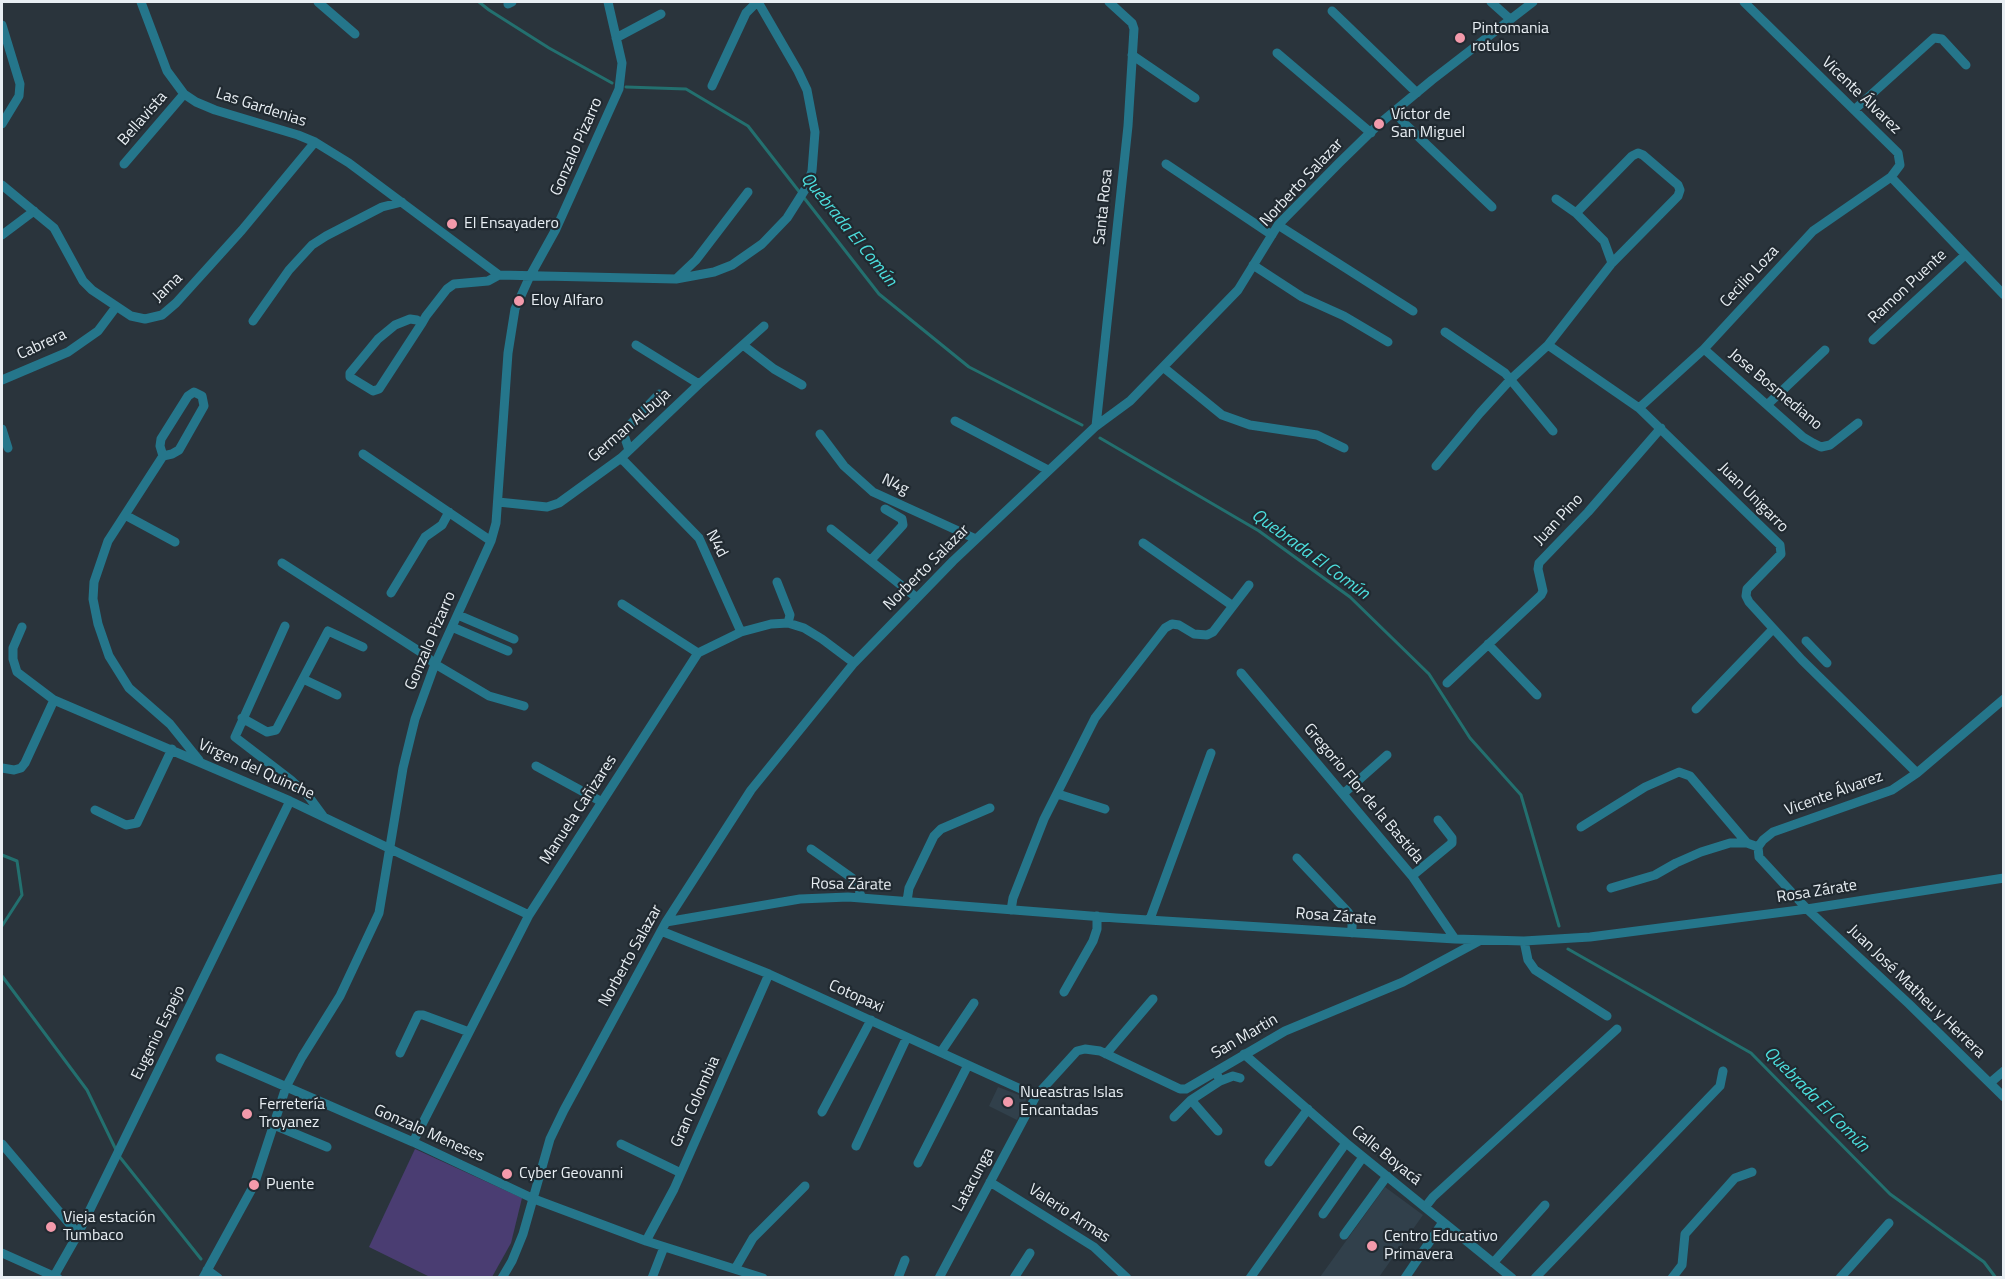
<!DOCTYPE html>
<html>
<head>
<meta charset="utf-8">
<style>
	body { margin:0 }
	#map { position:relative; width:2005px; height:1279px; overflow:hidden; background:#2a343c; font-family:"Titillium Web",sans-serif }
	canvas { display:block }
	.frame { position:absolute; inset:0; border:3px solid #e8eef3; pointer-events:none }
</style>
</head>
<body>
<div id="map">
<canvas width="2005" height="1279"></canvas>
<div class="frame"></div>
</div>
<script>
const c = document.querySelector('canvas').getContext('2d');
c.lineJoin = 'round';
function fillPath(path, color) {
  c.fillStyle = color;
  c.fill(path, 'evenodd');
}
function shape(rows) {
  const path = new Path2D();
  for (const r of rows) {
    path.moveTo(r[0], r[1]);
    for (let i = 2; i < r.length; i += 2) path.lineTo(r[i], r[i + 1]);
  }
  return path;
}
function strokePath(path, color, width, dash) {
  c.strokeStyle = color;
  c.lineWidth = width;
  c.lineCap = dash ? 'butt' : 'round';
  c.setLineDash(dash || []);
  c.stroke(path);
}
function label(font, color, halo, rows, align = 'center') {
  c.font = font + ' "Titillium Web",sans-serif';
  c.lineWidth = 4.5;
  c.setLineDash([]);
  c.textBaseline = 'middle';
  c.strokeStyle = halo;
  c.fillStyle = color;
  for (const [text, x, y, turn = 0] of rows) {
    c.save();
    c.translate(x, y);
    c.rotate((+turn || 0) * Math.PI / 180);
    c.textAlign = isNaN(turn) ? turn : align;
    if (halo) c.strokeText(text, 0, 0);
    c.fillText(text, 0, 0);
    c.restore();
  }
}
const built = shape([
	[998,1087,1027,1098,1017,1120,989,1106],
	[1385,1187,1423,1215,1379,1277,1320,1277]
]);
const green = shape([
	[415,1149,522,1198,511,1243,492,1277,430,1277,369,1247]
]);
const stream = shape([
	[479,2,489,10,549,48,612,83],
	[626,87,686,89,748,126,879,294,969,367,1082,425],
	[1100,438,1259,531,1350,597,1429,674,1470,738,1521,795,1559,926],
	[2,855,17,861,22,895,2,926],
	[1568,949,1751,1053,1890,1194,1984,1262,1996,1278],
	[2,976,87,1090,119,1156,201,1259]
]);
const minor = shape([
	[141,2,167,71,184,94,196,102,215,110,298,135,315,142,349,163,499,275],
	[318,2,355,34],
	[1491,2,1510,19],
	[508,4,512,2],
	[1332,11,1417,93],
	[2,25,20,84,19,96,2,124],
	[616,38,661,14],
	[1277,53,1371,133],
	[1132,55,1195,98],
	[712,86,746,13,757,2],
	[1854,110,1934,38,1942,39,1966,65],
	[1395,112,1404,123,1492,207],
	[124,164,184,94],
	[1166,164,1272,235],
	[1891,177,2004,295],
	[2,185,54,228,83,281,92,290,131,316,145,319,162,315,176,303,242,230,315,142],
	[1556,199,1576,213,1604,241,1612,263],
	[1278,225,1413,311],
	[2,235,34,211],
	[1253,265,1302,297,1344,316,1388,342],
	[676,279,696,260,748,192],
	[253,321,289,270,312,245,326,236,382,207,402,202],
	[422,323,417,320,410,319,395,325,378,339,350,373,350,377,373,391,379,389,422,323,426,316,447,289,454,284,488,281,499,275,676,279,714,272,732,265,762,244,787,218,806,188,812,171,815,132,807,90,798,71,758,2],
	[1445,332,1505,373,1553,431],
	[1873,340,1965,255],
	[636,345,699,384],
	[743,345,774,369,802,385],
	[1548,345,1639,408,1780,545,1781,554,1747,589,1746,596,1749,602,1802,660,1917,773],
	[1704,349,1803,437,1813,443,1821,447,1830,445,1858,423],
	[1163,367,1222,415,1250,425,1317,435,1344,448],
	[2,380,68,352,98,331,116,307],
	[1767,405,1825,350],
	[1639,408,1704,349,1813,231,1891,177,1900,165,1898,153,1744,2],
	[955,421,1048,470],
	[1096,426,1128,126,1134,29,1132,23,1109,2],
	[2,429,8,448],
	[820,434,844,466,873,492,976,539],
	[613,442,623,432],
	[629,450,623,432,659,394],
	[363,454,491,541],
	[163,456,172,454,179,450,204,406,202,396,194,392,188,396,161,439,160,446,163,456,108,541,94,582,93,599,98,624,109,656,129,688,170,724,199,760],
	[621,458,699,538,741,632],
	[1436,466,1480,413,1511,379,1548,345,1612,263,1678,196,1680,190,1678,185,1643,155,1638,153,1632,156,1576,213],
	[498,502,547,507,559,503,621,458,699,384,764,326],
	[125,515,175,542],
	[831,529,917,598],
	[1143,543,1233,606],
	[871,560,903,525,902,519,885,509],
	[282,563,422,653,435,664,489,696,524,706],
	[777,582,790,615,788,623],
	[391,593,425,537,442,525,449,512],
	[622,604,698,653],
	[458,615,514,639],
	[285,626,235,737,291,780,309,797,323,816],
	[22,627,13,648,13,659,17,672,54,700],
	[452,627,508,651],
	[1806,641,1827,663],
	[1488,644,1537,695],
	[1241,673,1412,876,1455,939],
	[303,679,337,695],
	[1447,683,1541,595,1543,591,1538,569,1539,563,1588,512,1661,428],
	[1696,709,1773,629],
	[242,718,267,732,276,730,328,631,363,647],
	[536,766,602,802],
	[2,768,14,770,21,768,25,763,54,700,290,801,529,915],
	[1058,794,1105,809],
	[1343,794,1387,755],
	[95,810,126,825,137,823,172,749],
	[1581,827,1645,787,1679,772,1690,776,1747,843,1758,847],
	[1758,847,1759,857,1807,909,1909,1004,2004,1097],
	[1758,847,1763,840,1773,832,1892,790,1917,773,2004,699],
	[811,849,852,878,859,889,861,898],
	[1297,858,1348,912,1352,920,1352,933],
	[1412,876,1452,843,1452,838,1438,820],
	[1611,888,1655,875,1676,863,1701,852,1730,843,1747,843],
	[907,901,909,888,934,836,941,829,990,808],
	[1011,910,1013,898,1044,819,1095,718,1165,628,1172,624,1179,625,1194,634,1207,635,1213,632,1249,585],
	[1150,919,1211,753],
	[666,922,800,899,848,897,1116,918,1455,939,1524,941,1590,937,1807,909,2004,878],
	[661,931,769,974,1036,1096],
	[1524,941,1528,960,1535,970,1607,1016],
	[1064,992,1093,941,1097,929,1097,916],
	[941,1052,974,1003],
	[400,1053,418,1015,423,1015,469,1032],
	[1106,1054,1153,999],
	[1244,1054,1346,1143,1512,1278],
	[220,1058,413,1142,534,1199,646,1241,763,1278],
	[1216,1072,1220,1081,1191,1100,1218,1131],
	[1220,1081,1233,1076,1240,1078],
	[1990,1083,2004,1071],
	[822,1112,871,1020],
	[1174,1117,1191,1100],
	[274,1125,327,1147],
	[413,1142,529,915,698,653,741,632,771,624,788,623,804,628,822,639,854,663],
	[2,1144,78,1234],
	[621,1144,681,1173],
	[856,1146,907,1037],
	[1269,1162,1308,1109],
	[918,1163,968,1065],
	[990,1182,1094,1247,1127,1278],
	[1426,1206,1433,1197,1617,1029],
	[1323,1214,1363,1157],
	[1344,1235,1387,1176],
	[646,1241,674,1189,769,974],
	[2,1253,58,1278],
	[1493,1263,1545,1205],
	[735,1269,753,1238,805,1186],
	[207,1270,218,1278],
	[53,1278,78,1234,290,801],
	[203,1278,254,1185,286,1087,302,1057,340,996,379,913,403,768,415,719,435,664,491,541,496,523,508,353,515,309,530,276,556,229,619,89,622,63,608,2],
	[502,1278,512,1261,523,1234,550,1139,564,1110,666,922,751,790,854,663,953,561,1096,426,1130,401,1238,290,1278,225,1339,163,1379,124,1432,80,1533,2],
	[652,1278,664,1247],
	[898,1278,905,1260],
	[939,1278,1036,1096,1077,1051,1085,1049,1100,1051,1180,1089,1186,1089,1285,1031,1403,982,1479,941],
	[1014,1278,1030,1253],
	[1250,1278,1346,1143],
	[1405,1278,1443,1222],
	[1535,1278,1720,1086,1723,1071],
	[1672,1278,1682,1265,1685,1234,1735,1178,1752,1172],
	[1840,1278,1889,1223]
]);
const markers = [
	[1460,38,6,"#f39aab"],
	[1379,124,6,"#f39aab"],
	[452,224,6,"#f39aab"],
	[519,301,6,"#f39aab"],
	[1008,1102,6,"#f39aab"],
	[247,1114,6,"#f39aab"],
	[507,1174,6,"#f39aab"],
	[254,1185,6,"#f39aab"],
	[51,1227,6,"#f39aab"],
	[1372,1246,6,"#f39aab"]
];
const poiNames = [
	["Pintomania",1472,29],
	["rotulos",1472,47],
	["Víctor de",1391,115],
	["San Miguel",1391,133],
	["El Ensayadero",464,224],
	["Eloy Alfaro",531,301],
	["Nueastras Islas",1020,1093],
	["Encantadas",1020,1111],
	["Ferretería",259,1105],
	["Troyanez",259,1123],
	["Cyber Geovanni",519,1174],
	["Puente",266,1185],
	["Vieja estación",63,1218],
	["Tumbaco",63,1236],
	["Centro Educativo",1384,1237],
	["Primavera",1384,1255]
];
const streetNames = [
	["Vicente Álvarez",1861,96,44],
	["Las Gardenias",261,108,18],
	["Bellavista",143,119,-49],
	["Gonzalo Pizarro",577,147,-66],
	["Norberto Salazar",1302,183,-47],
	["Santa Rosa",1104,207,-84],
	["Cecilio Loza",1750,277,-47],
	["Ramon Puente",1908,287,-43],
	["Jama",168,288,-44],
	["Cabrera",42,345,-25],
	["Jose Bosmediano",1775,390,40],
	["German ALbuja",630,426,-41],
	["N4g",895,485,26],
	["Juan Unigarro",1753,498,45],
	["Juan Pino",1559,520,-47],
	["N4d",716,544,62],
	["Norberto Salazar",927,568,-45],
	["Gonzalo Pizarro",431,641,-67],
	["Virgen del Quinche",256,770,24],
	["Gregorio Flor de la Bastida",1363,794,50],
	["Vicente Álvarez",1834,794,-20],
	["Manuela Cañizares",579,810,-57],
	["Rosa Zárate",851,885,1],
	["Rosa Zárate",1817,892,-9],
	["Rosa Zárate",1336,917,4],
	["Norberto Salazar",631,956,-61],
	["Juan José Matheu y Herrera",1916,992,44],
	["Cotopaxi",856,997,24],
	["Eugenio Espejo",159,1033,-64],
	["San Martin",1245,1037,-30],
	["Gran Colombia",696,1102,-66],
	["Gonzalo Meneses",429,1134,24],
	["Calle Boyacá",1386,1156,39],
	["Latacunga",974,1180,-62],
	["Valerio Armas",1069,1214,33]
];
const waterNames = [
	["Quebrada El Común",848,230,51],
	["Quebrada El Común",1310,555,36],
	["Quebrada El Común",1816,1100,45]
];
fillPath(built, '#31404b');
fillPath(green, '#4a3d72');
strokePath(stream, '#23706f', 3);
strokePath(minor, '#25768b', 9);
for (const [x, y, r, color] of markers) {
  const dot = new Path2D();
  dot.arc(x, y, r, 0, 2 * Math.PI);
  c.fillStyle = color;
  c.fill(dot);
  strokePath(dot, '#212a31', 2);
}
label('16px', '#e8eef3', '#212a31', poiNames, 'left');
label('16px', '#e8eef3', '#212a31', streetNames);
label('italic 18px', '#4cdedd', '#212a31', waterNames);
</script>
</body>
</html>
